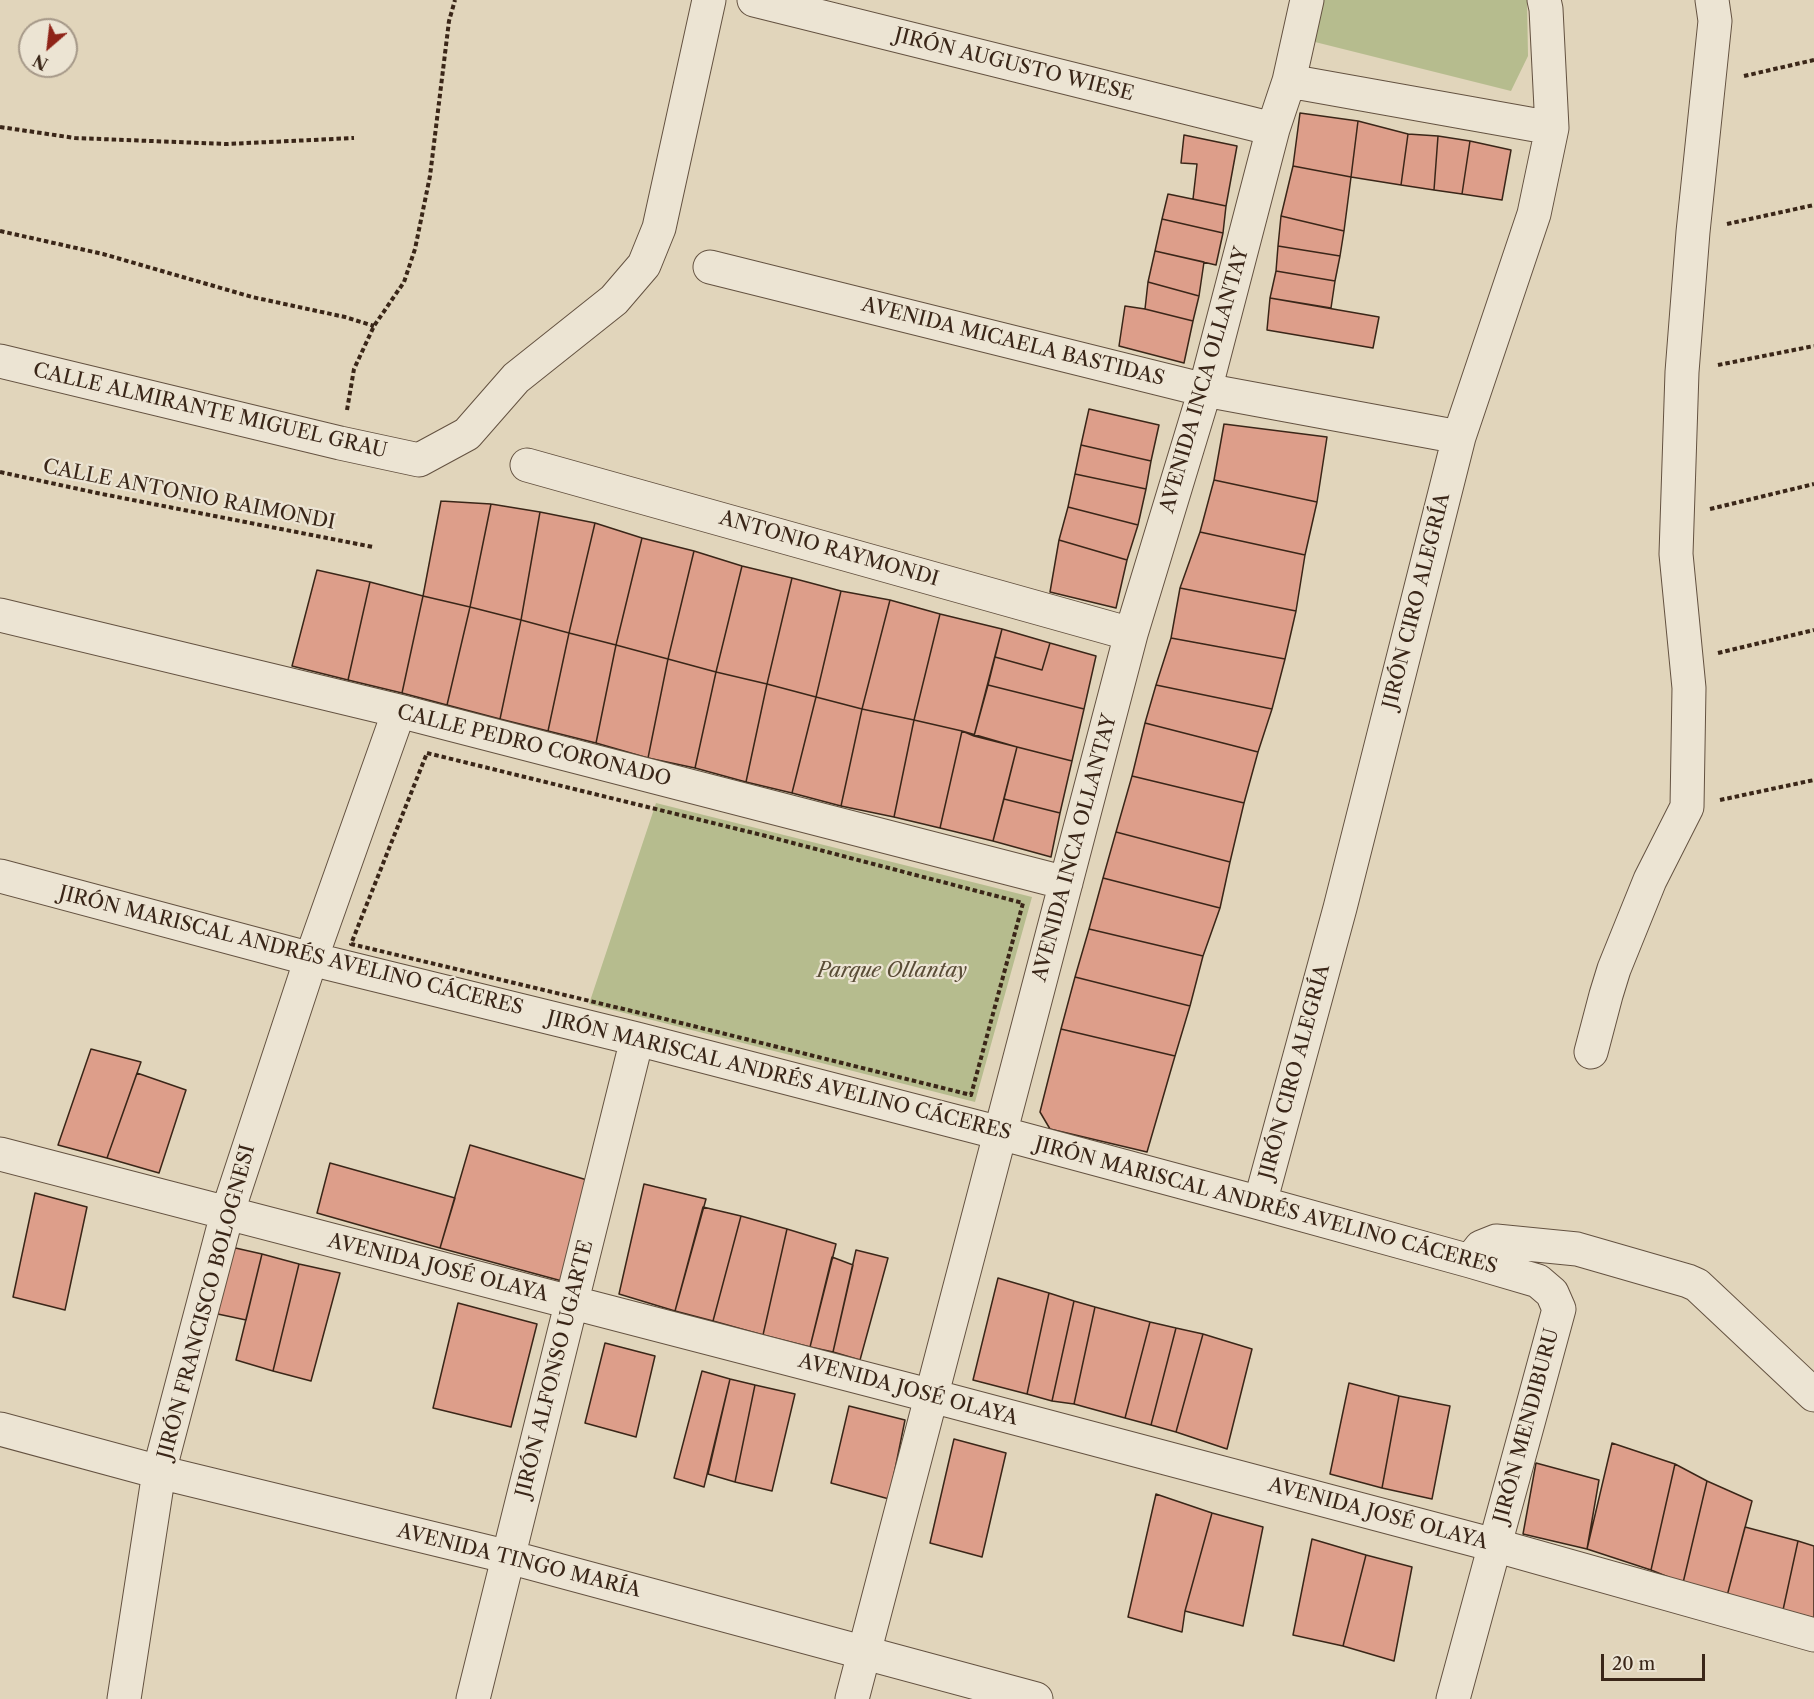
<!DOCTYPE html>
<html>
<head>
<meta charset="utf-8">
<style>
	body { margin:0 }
	#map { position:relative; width:1814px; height:1699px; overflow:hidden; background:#e1d5bb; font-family:"Libre Caslon Text",serif }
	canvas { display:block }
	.north { position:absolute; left:18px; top:18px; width:60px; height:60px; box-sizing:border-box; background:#ece4d3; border:2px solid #a59888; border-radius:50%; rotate:208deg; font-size:16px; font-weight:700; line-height:24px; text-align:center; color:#3a2618 }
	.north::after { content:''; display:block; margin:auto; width:21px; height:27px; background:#8f2418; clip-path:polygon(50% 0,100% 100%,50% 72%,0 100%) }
	.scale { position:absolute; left:1601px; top:1654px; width:104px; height:27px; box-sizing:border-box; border:3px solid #3a2618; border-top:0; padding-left:8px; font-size:18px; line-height:21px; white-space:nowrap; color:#3a2618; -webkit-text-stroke:4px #ece4d3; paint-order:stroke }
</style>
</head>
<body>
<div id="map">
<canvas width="1814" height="1699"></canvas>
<div class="north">N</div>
<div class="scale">20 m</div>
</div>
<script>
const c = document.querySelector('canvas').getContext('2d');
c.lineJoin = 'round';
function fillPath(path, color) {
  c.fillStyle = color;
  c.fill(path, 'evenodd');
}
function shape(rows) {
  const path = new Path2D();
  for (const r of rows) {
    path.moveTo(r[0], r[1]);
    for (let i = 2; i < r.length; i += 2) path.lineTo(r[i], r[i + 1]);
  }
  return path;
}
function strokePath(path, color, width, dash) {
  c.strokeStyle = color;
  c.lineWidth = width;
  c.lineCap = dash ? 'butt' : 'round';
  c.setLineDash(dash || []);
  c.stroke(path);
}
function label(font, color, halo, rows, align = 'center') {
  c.font = font + ' "Libre Caslon Text",serif';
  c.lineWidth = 4.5;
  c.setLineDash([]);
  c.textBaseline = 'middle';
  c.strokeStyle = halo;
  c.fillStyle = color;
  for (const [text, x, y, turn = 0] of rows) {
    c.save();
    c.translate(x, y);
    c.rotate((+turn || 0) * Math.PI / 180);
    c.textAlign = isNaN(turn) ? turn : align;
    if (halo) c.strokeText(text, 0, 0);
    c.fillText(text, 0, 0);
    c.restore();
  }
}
const green = shape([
	[1319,0,1527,0,1528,56,1511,91,1311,41],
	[656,803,1032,897,975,1102,589,1004]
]);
const building = shape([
	[1300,113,1358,121,1351,177,1293,166,1300,113],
	[1358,121,1408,134,1401,185,1351,177,1358,121],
	[1408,134,1438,136,1434,190,1401,185,1408,134],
	[1184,135,1237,146,1226,206,1193,199,1197,164,1181,163,1184,135],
	[1438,136,1470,141,1462,194,1434,190,1438,136],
	[1470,141,1511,150,1502,200,1462,194,1470,141],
	[1293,166,1351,177,1344,231,1281,216,1293,166],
	[1168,194,1226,206,1223,233,1162,219,1168,194],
	[1281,216,1344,231,1340,256,1278,246,1281,216],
	[1162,219,1223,233,1216,265,1155,251,1162,219],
	[1278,246,1340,256,1335,281,1276,271,1278,246],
	[1155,251,1204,262,1199,296,1148,282,1155,251],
	[1276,271,1335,281,1331,308,1270,298,1276,271],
	[1148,282,1199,296,1193,321,1145,309,1148,282],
	[1270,298,1379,317,1373,348,1267,330,1270,298],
	[1125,306,1145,309,1193,321,1184,363,1119,346,1125,306],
	[1089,409,1159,425,1151,461,1081,445,1089,409],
	[1224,424,1327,437,1317,502,1214,480,1224,424],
	[1081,445,1151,461,1146,489,1075,474,1081,445],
	[1075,474,1146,489,1138,525,1068,507,1075,474],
	[1214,480,1317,502,1305,555,1200,532,1214,480],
	[441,501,491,504,470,607,423,596,441,501],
	[491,504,540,512,521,620,470,607,491,504],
	[1068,507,1138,525,1127,560,1059,540,1068,507],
	[540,512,595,523,569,633,521,620,540,512],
	[595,523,642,538,616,645,569,633,595,523],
	[1200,532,1305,555,1296,611,1180,588,1200,532],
	[642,538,694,551,668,659,616,645,642,538],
	[1059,540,1127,560,1116,608,1050,592,1059,540],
	[694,551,742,566,716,672,668,659,694,551],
	[742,566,792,578,767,684,716,672,742,566],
	[317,570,370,582,348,680,292,666,317,570],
	[792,578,841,591,816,697,767,684,792,578],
	[370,582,423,596,402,693,348,680,370,582],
	[1180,588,1296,611,1285,659,1171,638,1180,588],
	[841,591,890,600,862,709,816,697,841,591],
	[423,596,470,607,447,705,402,693,423,596],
	[890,600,940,614,914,720,862,709,890,600],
	[470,607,521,620,500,719,447,705,470,607],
	[940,614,1002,629,974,736,962,731,914,720,940,614],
	[521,620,569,633,548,731,500,719,521,620],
	[1002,629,1050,643,1042,670,995,657,1002,629],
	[569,633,616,645,596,743,548,731,569,633],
	[1171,638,1285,659,1272,709,1156,685,1171,638],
	[1050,643,1096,656,1084,709,988,685,995,657,1042,670,1050,643],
	[616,645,668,659,648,758,596,743,616,645],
	[668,659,716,672,695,768,648,758,668,659],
	[716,672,767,684,746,782,695,768,716,672],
	[767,684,816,697,792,793,746,782,767,684],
	[988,685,1084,709,1072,761,974,736,988,685],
	[1156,685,1272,709,1258,752,1145,723,1156,685],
	[816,697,862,709,841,806,792,793,816,697],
	[862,709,914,720,894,817,841,806,862,709],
	[914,720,962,731,940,828,894,817,914,720],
	[1145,723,1258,752,1244,803,1132,776,1145,723],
	[962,731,1017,747,993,841,940,828,962,731],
	[1017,747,1072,761,1060,813,1004,799,1017,747],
	[1132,776,1244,803,1230,862,1116,832,1132,776],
	[1004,799,1060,813,1051,857,993,841,1004,799],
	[1116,832,1230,862,1220,908,1103,878,1116,832],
	[1103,878,1220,908,1203,956,1089,929,1103,878],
	[1089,929,1203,956,1190,1006,1075,977,1089,929],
	[1075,977,1190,1006,1175,1056,1061,1029,1075,977],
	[1061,1029,1175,1056,1147,1152,1050,1129,1040,1112,1061,1029],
	[91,1049,141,1062,107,1158,58,1145,91,1049],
	[137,1073,186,1090,159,1173,107,1158,137,1073],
	[470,1145,587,1180,562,1281,440,1248,470,1145],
	[330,1163,455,1198,440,1248,317,1213,330,1163],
	[644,1184,706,1199,675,1311,619,1294,644,1184],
	[35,1193,87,1207,65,1310,13,1297,35,1193],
	[703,1207,741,1216,713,1321,675,1311,703,1207],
	[741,1216,787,1229,763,1335,713,1321,741,1216],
	[787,1229,836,1244,810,1347,763,1335,787,1229],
	[231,1247,262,1254,246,1320,213,1313,231,1247],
	[856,1250,888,1258,860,1360,833,1352,856,1250],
	[262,1254,299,1264,273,1371,236,1360,262,1254],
	[832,1257,853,1265,833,1352,810,1347,832,1257],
	[299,1264,340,1273,311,1381,273,1371,299,1264],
	[998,1278,1049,1293,1027,1394,973,1380,998,1278],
	[1049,1293,1074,1301,1052,1401,1027,1394,1049,1293],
	[1074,1301,1095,1307,1074,1404,1052,1401,1074,1301],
	[458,1303,537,1324,511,1427,433,1408,458,1303],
	[1095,1307,1150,1322,1125,1418,1074,1404,1095,1307],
	[1150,1322,1176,1328,1151,1425,1125,1418,1150,1322],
	[1176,1328,1203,1334,1176,1432,1151,1425,1176,1328],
	[1203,1334,1252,1349,1227,1449,1176,1432,1203,1334],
	[605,1343,655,1356,636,1437,585,1423,605,1343],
	[702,1371,730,1379,704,1487,674,1478,702,1371],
	[730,1379,755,1385,735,1482,708,1474,730,1379],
	[1349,1383,1399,1396,1382,1488,1330,1474,1349,1383],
	[755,1385,795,1394,772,1491,735,1482,755,1385],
	[1399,1396,1450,1406,1432,1499,1382,1488,1399,1396],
	[849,1406,905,1420,889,1499,831,1483,849,1406],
	[954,1439,1006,1453,982,1557,930,1543,954,1439],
	[1612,1443,1675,1464,1651,1570,1587,1549,1612,1443],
	[1536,1463,1599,1480,1587,1549,1523,1534,1536,1463],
	[1675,1464,1707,1481,1683,1583,1651,1570,1675,1464],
	[1707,1481,1752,1501,1727,1596,1683,1583,1707,1481],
	[1156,1494,1212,1513,1185,1611,1182,1632,1128,1617,1156,1494],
	[1212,1513,1263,1527,1243,1626,1185,1611,1212,1513],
	[1745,1527,1798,1541,1783,1610,1727,1596,1745,1527],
	[1312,1539,1366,1555,1343,1646,1293,1635,1312,1539],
	[1798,1541,1814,1546,1814,1618,1783,1610,1798,1541],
	[1366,1555,1412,1567,1394,1661,1343,1646,1366,1555]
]);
const path = shape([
	[1744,76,1814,60],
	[0,127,75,138,227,144,354,138],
	[1727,224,1814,205],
	[0,231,103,254,252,297,345,317,374,326],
	[1718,365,1814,346],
	[347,410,354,369,374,326,404,282,415,249,430,176,449,21,455,0],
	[0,472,97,493,373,547],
	[1710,509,1814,484],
	[1718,653,1814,630],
	[427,753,766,836,1023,903,971,1095,657,1017,351,944,427,753],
	[1720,800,1814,780]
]);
const minor = shape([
	[754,0,1273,129],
	[1289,81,1552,128],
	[710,267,1205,390,1459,437],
	[0,361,340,443,419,460,467,434,516,378,614,300,644,265,659,228,709,0],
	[527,465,1131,634],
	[0,615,399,711,1066,883],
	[0,876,311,959,637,1039,1000,1133,1260,1203,1470,1261,1538,1281,1552,1293,1559,1309,1453,1699],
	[1591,1052,1606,995,1614,969,1650,880,1687,807,1689,688,1676,554,1682,372,1693,232,1715,21,1712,0],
	[0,1154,932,1396,1494,1545,1814,1635],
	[1260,1203,1340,908,1459,437,1534,214,1552,128,1546,9,1544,0],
	[1470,1261,1481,1247,1496,1241,1577,1249,1688,1281,1697,1285,1814,1395],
	[0,1429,159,1472,509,1557,1036,1699],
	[124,1699,159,1472,227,1214,311,959,399,711],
	[473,1699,637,1039],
	[852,1699,1131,634,1205,390,1273,129,1289,81,1307,0]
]);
const streetNames = [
	["JIRÓN AUGUSTO WIESE",1014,65,14],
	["AVENIDA MICAELA BASTIDAS",1013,342,14],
	["AVENIDA INCA OLLANTAY",1205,380,-74],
	["CALLE ALMIRANTE MIGUEL GRAU",210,411,13],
	["CALLE ANTONIO RAIMONDI",189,495,11],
	["ANTONIO RAYMONDI",829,549,16],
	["JIRÓN CIRO ALEGRÍA",1417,601,-76],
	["CALLE PEDRO CORONADO",534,746,14],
	["AVENIDA INCA OLLANTAY",1075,848,-75],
	["JIRÓN MARISCAL ANDRÉS AVELINO CÁCERES",291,951,14],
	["JIRÓN CIRO ALEGRÍA",1295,1072,-75],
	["JIRÓN MARISCAL ANDRÉS AVELINO CÁCERES",779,1076,14],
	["JIRÓN MARISCAL ANDRÉS AVELINO CÁCERES",1266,1206,15],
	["AVENIDA JOSÉ OLAYA",438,1268,14],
	["JIRÓN FRANCISCO BOLOGNESI",207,1302,-75],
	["JIRÓN ALFONSO UGARTE",555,1369,-76],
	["AVENIDA JOSÉ OLAYA",908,1390,15],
	["JIRÓN MENDIBURU",1527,1426,-75],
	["AVENIDA JOSÉ OLAYA",1378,1514,15],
	["AVENIDA TINGO MARÍA",519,1561,14]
];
const parkNames = [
	["Parque Ollantay",892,971]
];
fillPath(green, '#b6bc8e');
fillPath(building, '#dd9e8a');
strokePath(building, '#3a2618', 1.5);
strokePath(minor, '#645241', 35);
strokePath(path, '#3a2618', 4, [4.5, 3]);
strokePath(minor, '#ece4d3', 33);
label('20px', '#3a2618', '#ece4d3', streetNames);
label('italic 20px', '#594c36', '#ece4d3', parkNames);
</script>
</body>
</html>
